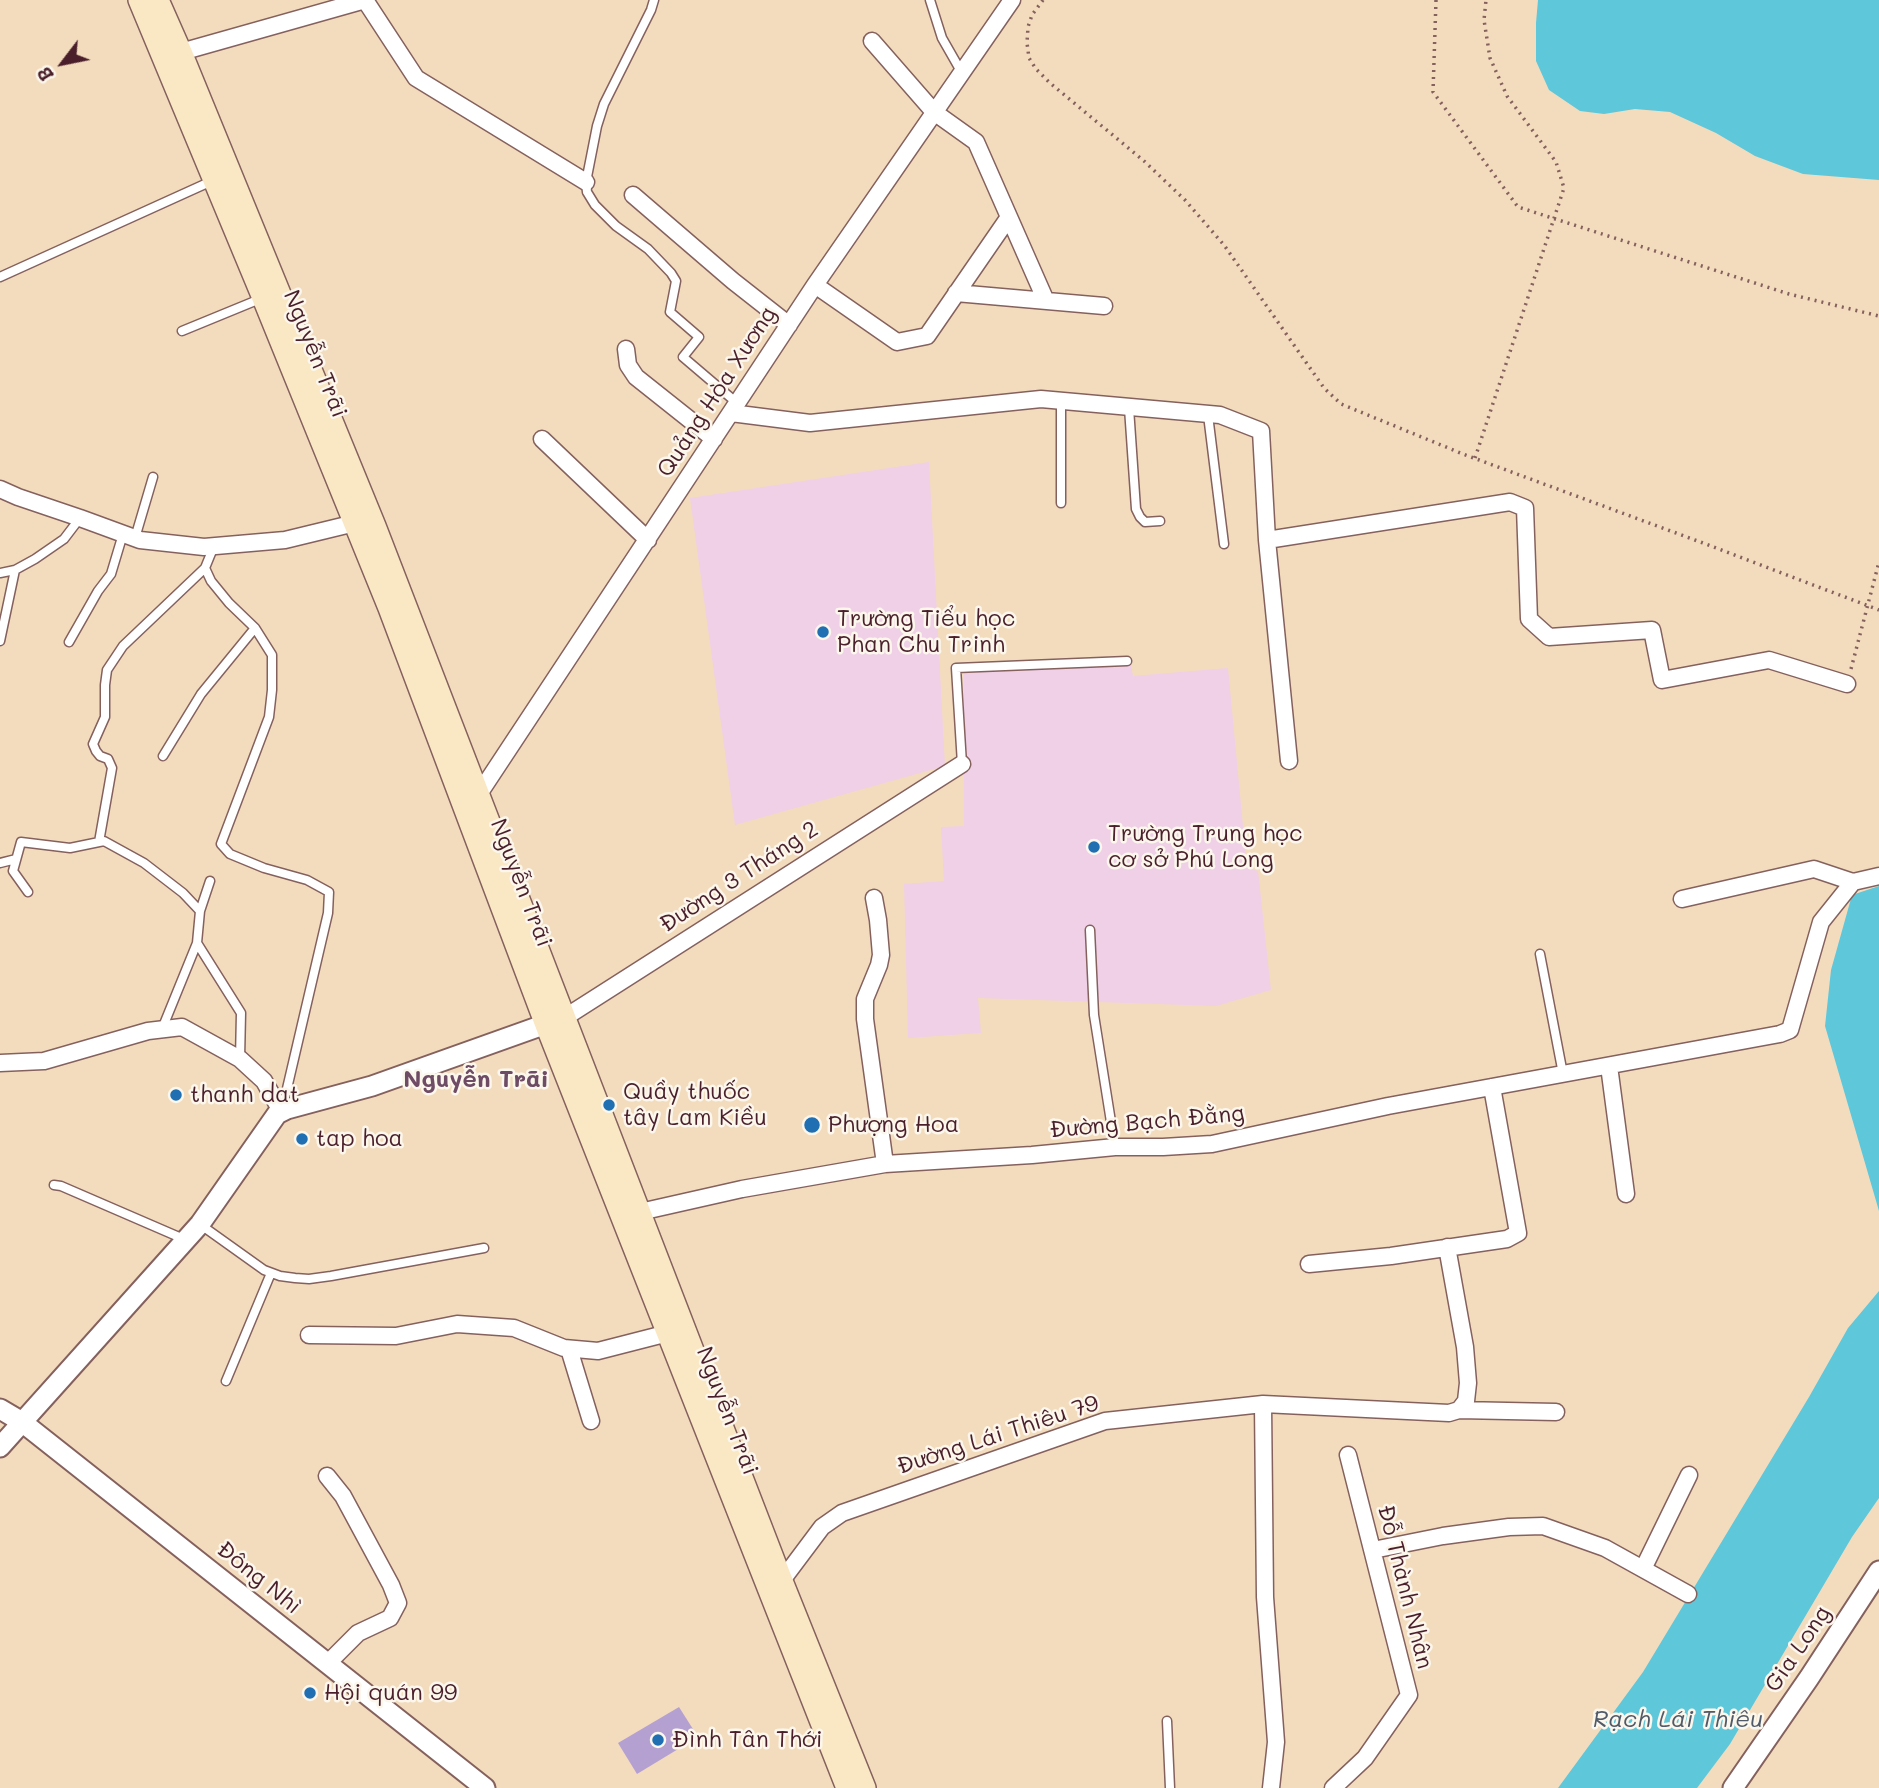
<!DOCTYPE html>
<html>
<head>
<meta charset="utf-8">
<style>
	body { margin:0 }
	#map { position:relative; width:1879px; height:1788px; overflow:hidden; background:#f3dcbe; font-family:Mali,sans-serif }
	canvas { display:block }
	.north { position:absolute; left:28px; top:28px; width:70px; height:70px; -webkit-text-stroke:5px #fbf7ec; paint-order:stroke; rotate:238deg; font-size:19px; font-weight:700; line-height:28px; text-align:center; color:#4a1f2b }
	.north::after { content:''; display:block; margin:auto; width:24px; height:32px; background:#4a1f2b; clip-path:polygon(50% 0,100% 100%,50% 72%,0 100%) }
</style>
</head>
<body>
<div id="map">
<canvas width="1879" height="1788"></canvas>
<div class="north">B</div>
</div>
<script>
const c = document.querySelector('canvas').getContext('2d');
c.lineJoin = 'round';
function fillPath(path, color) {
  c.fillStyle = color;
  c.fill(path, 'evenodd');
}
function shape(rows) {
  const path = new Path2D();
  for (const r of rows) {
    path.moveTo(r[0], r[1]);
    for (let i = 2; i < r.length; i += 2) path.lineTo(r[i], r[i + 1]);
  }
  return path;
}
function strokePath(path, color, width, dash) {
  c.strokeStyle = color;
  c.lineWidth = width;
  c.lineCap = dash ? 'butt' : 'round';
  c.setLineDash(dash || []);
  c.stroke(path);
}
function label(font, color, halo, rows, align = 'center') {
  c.font = font + ' Mali,sans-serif';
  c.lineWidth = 5;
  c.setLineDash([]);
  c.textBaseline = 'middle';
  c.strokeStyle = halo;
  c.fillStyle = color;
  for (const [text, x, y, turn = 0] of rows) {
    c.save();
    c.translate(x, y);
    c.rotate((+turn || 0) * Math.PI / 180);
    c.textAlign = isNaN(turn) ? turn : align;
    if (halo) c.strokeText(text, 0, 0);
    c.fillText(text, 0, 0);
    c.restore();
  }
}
const built = shape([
	[929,462,945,766,735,825,690,498],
	[1131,665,1133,676,1228,668,1247,868,1258,871,1271,990,1216,1006,978,998,981,1033,908,1038,904,884,944,881,941,827,964,826,964,669]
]);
const water = shape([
	[1538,0,1879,0,1879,180,1803,174,1755,156,1716,133,1670,112,1635,109,1604,114,1580,111,1549,90,1536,61,1536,23],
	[1879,886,1879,1211,1825,1026,1831,970,1852,895],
	[1879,1291,1879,1498,1852,1537,1730,1744,1697,1788,1558,1788,1643,1672,1809,1397,1848,1328]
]);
const building = shape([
	[679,1707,698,1737,637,1774,618,1743]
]);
const path = shape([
	[1043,0,1032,15,1028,27,1027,43,1029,58,1036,69,1050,83,1144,161,1185,200,1224,245,1324,388,1341,404,1463,454,1703,543,1879,610],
	[1436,0,1433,92,1518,207,1789,294,1879,316],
	[1475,458,1564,188,1556,162,1507,96,1490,58,1484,20,1486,0],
	[1851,669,1879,562]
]);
const service = shape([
	[654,0,651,10,604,104,597,126,586,182,587,192,595,205,616,226,648,249,671,273,676,281,670,312,699,337,683,357,737,403],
	[930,0,942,38,962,73],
	[0,277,214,180],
	[182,331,260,299],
	[1129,408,1136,509,1140,517,1145,522,1160,521],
	[1208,415,1224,544],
	[1061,503,1061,401],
	[135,538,153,477],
	[205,568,211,581,229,603,255,628,272,655,272,690,269,717,221,844,230,854,264,868,307,880,329,892,328,913,282,1110],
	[0,573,15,570,35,559,64,539,80,518],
	[0,641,15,570],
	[69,642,98,591,111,574,123,534],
	[163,756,201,694,255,628],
	[962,764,956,668,1127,661],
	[99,842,112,768,108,759,100,756,96,751,93,744,105,717,105,685,107,670,123,646,205,568,214,546],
	[0,863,16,859],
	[28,892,13,871,21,842,70,848,104,841,144,863,183,893,200,911,197,943,241,1013,240,1059],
	[200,911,210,881],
	[1090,930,1094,1015,1115,1147],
	[1540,954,1563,1074],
	[162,1029,197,943],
	[54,1185,61,1186,186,1240],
	[201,1225,264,1270,280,1276,295,1278,309,1279,331,1276,484,1248],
	[226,1381,271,1273],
	[1167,1721,1170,1788]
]);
const minor = shape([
	[365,0,416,78,586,182],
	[872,41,934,112,976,142,1046,301],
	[181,52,365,0],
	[633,195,733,281,789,325],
	[815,285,897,342,927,336,1009,217],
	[956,293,1104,306],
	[626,349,628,365,636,377,714,439],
	[731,413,810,423,1041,399,1220,415,1261,431,1267,540,1289,761],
	[542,439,648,540],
	[0,489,18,497,80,518,140,540,204,547,285,540,355,523],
	[1267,540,1510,502,1525,508,1529,619,1549,637,1652,630,1662,680,1769,660,1847,684],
	[475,800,815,285,1012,0],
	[874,898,878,920,881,955,879,965,865,999,865,1019,885,1164],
	[1682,899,1814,869,1853,882],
	[564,1018,962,764],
	[0,1063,44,1061,148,1031,182,1027,240,1059,264,1081,281,1111],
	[1609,1066,1626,1194],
	[640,1212,742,1189,885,1164,1032,1155,1115,1147,1163,1147,1212,1144,1388,1106,1780,1034,1790,1030,1821,922,1853,882,1879,876],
	[1309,1264,1391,1256,1507,1239,1518,1233,1492,1087],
	[309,1335,396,1336,457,1324,514,1328,564,1348,598,1351,676,1331],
	[569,1349,591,1421],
	[1263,1404,1265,1597,1276,1742,1271,1788],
	[1459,1410,1556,1412],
	[1373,1550,1443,1536,1509,1527,1543,1526,1605,1548,1688,1594],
	[1643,1569,1689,1475],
	[777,1587,822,1527,842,1513,1105,1421,1263,1404,1449,1413,1459,1410,1466,1401,1468,1383,1465,1347,1447,1247],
	[327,1664,358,1633,390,1618,398,1603,391,1585,343,1496,327,1476],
	[1333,1788,1365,1758,1409,1695,1348,1455]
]);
const tertiary = shape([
	[0,1409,22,1422,485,1788],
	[0,1447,200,1224,277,1114,287,1109,372,1086,560,1019],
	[1733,1788,1809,1678,1879,1571]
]);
const secondary = shape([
	[139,0,263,298,389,608,546,1025,847,1788],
	[158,0,181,52,375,526,782,1581,865,1788]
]);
const markers = [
	[823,632,7,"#1f6fb2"],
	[1094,847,7,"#1f6fb2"],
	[176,1095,7,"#1f6fb2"],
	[609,1105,7,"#1f6fb2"],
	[812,1125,9,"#1f6fb2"],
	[302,1139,7,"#1f6fb2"],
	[310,1693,7,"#1f6fb2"],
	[658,1740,7,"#1f6fb2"]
];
const streetNames = [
	["Nguyễn Trãi",315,354,68],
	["Quảng Hòa Xương",717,392,-57],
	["Đường 3 Tháng 2",739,877,-33],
	["Nguyễn Trãi",521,883,69],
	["Đường Bạch Đằng",1147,1122,-5],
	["Nguyễn Trãi",727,1411,69],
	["Đường Lái Thiêu 79",998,1435,-18],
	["Đông Nhì",259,1578,39],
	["Đỗ Thành Nhân",1405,1587,76],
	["Gia Long",1798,1649,-56]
];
const poiNames = [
	["Trường Tiểu học",837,619],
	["Phan Chu Trinh",837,645],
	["Trường Trung học",1108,834],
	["cơ sở Phú Long",1108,860],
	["Quầy thuốc",623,1092],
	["tây Lam Kiều",623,1118],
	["thanh dat",190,1095],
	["Phượng Hoa",828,1125],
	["tap hoa",316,1139],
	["Hội quán 99",324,1693],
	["Đình Tân Thới",672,1740]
];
const neighbourhoodNames = [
	["Nguyễn Trãi",476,1080]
];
const waterNames = [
	["Rạch Lái Thiêu",1678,1720]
];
fillPath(built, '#efd0e6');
fillPath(water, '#5ec7da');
fillPath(building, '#b5a0d2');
strokePath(service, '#85615e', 11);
strokePath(minor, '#85615e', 19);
strokePath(tertiary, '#85615e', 23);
strokePath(secondary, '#85615e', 24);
strokePath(path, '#85615e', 3.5, [2, 5]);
strokePath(service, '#fff', 8);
strokePath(minor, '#fff', 16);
strokePath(tertiary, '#fff', 19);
strokePath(secondary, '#fae7c3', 21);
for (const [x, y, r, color] of markers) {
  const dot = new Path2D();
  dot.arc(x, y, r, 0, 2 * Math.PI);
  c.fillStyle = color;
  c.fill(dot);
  strokePath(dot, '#fbf7ec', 2.5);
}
label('23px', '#4a1f2b', '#fbf7ec', streetNames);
label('23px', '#4a1f2b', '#fbf7ec', poiNames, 'left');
label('bold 24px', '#6f4c65', '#fbf7ec', neighbourhoodNames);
label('italic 24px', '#515a68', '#fbf7ec', waterNames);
</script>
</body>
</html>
